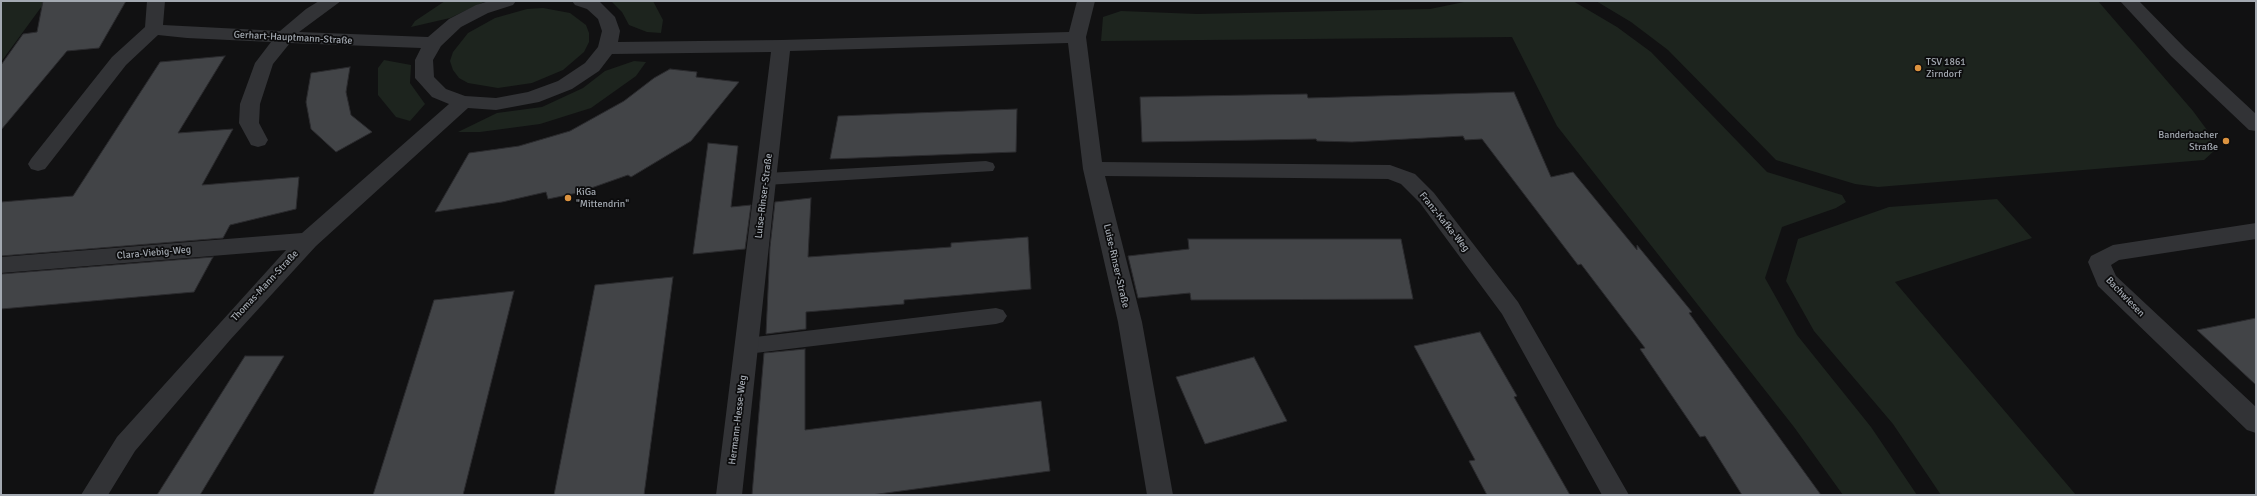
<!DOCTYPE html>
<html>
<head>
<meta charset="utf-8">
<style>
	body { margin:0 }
	#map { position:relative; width:2257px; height:496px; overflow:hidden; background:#111112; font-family:Signika,sans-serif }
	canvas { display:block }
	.frame { position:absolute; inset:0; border:2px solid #a3a9b1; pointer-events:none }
</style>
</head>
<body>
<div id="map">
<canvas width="2257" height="496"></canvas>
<div class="frame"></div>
</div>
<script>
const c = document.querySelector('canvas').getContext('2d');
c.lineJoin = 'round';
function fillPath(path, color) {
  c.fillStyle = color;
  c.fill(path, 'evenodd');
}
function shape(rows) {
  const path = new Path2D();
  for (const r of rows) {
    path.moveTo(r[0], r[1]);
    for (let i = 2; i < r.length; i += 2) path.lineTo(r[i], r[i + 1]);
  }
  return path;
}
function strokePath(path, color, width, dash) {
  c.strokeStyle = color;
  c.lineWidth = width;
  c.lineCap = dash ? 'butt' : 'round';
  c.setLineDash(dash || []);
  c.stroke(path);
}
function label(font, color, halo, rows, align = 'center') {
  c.font = font + ' Signika,sans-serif';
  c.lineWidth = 3.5;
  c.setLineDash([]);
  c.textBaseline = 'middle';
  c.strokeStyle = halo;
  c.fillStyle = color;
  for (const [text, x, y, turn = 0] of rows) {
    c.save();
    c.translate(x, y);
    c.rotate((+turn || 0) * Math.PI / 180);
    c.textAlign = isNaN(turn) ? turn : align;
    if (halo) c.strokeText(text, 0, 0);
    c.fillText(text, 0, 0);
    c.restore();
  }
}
const green = shape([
	[1,1,43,1,42,6,1,62],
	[445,1,486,1,450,18,411,27,415,21],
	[611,1,653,1,663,20,661,33,647,32,629,25,622,12],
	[1469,1,1573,1,1617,27,1651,52,1767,172,1842,195,1846,202,1836,208,1782,227,1765,278,1797,335,1871,427,1917,495,1843,495,1794,427,1557,126,1512,37,1101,41,1103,17,1121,11,1197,14,1430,9],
	[1596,1,2098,1,2193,111,2207,130,2214,151,2204,160,1878,187,1855,184,1776,160,1668,50,1631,22],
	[543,8,570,13,586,25,589,33,589,42,584,52,563,70,532,83,498,88,468,83,459,78,453,70,450,61,453,52,468,33,495,18,527,9],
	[384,60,411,65,410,83,425,104,410,121,396,117,378,95,378,68],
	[634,61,646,62,636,76,591,108,540,124,480,132,458,132,497,113,542,107,583,88,605,71],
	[1997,199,2032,238,1895,282,2076,495,1941,495,1893,424,1814,331,1786,281,1798,239,1889,207]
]);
const building = shape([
	[43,1,126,1,99,48,67,51,1,130,1,65,23,34,37,32,43,1],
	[225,56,178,133,233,129,202,185,299,177,296,209,230,225,223,238,1,256,1,202,73,196,160,62,225,56],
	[350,67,346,92,351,115,372,132,336,152,311,129,306,102,311,73,350,67],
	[670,69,697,72,696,77,739,82,691,141,631,177,628,175,577,193,548,199,546,192,502,202,435,212,469,153,519,146,570,131,624,101,654,78,670,69],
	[1514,92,1551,177,1573,172,1637,250,1637,245,1692,312,1689,313,1821,495,1742,495,1705,436,1700,437,1640,349,1645,348,1581,264,1578,265,1482,139,1465,140,1463,136,1352,142,1317,141,1316,139,1142,142,1140,97,1307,94,1308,98,1514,92],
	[1017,109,1016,152,830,159,838,116,1017,109],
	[708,143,738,146,731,207,751,205,745,249,693,254,708,143],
	[811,198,808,257,951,247,951,243,1028,237,1031,289,904,300,904,304,806,312,806,329,766,334,770,247,775,202,811,198],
	[1188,239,1401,239,1413,299,1191,300,1190,293,1138,298,1128,256,1189,249,1188,239],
	[213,257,194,292,1,309,1,274,213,257],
	[673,277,644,495,554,495,595,285,673,277],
	[514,291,463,495,373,495,434,300,514,291],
	[2256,318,2256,385,2197,330,2256,318],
	[1480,332,1517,396,1514,397,1570,495,1487,495,1469,461,1475,460,1414,346,1480,332],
	[805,349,805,430,1041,401,1050,471,871,495,752,495,764,353,805,349],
	[245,356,284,356,200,495,157,495,245,356],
	[1254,357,1287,421,1205,444,1176,377,1254,357]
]);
const service = shape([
	[986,161,993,163,995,167,993,171,766,185,759,184,757,179,759,174,766,173,986,161],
	[996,308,1003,310,1007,316,1003,322,996,324,747,354,739,352,736,346,739,340,747,338,996,308]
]);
const minor = shape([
	[147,1,165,1,163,25,280,31,306,9,319,1,341,1,299,32,428,37,449,19,476,5,489,1,516,1,513,5,488,13,461,27,441,46,433,60,434,77,446,89,465,96,496,98,528,92,558,81,585,63,598,47,602,31,598,19,587,9,575,5,572,1,599,1,615,17,620,31,618,42,781,40,1069,32,1077,1,1095,1,1086,37,1102,162,1390,165,1415,174,1434,193,1518,302,1629,495,1602,495,1502,314,1420,203,1401,184,1388,179,1105,176,1142,322,1173,495,1147,495,1118,322,1083,169,1068,43,790,51,742,495,716,495,771,52,612,54,599,71,572,89,539,102,496,110,468,108,316,246,230,340,135,451,108,495,81,495,117,437,286,250,1,273,1,257,302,233,449,104,432,97,415,78,415,60,421,48,290,43,273,64,260,104,259,123,268,140,265,145,258,147,251,145,239,123,240,104,255,63,271,42,187,38,158,35,126,65,45,169,38,171,31,169,28,164,31,159,112,57,145,27,147,1],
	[2256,223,2256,239,2119,260,2111,265,2116,276,2256,407,2256,433,2247,430,2098,286,2088,262,2091,256,2113,245,2256,223]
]);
const tertiary = shape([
	[2120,1,2139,1,2185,48,2256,114,2256,131,2249,130,2171,56,2120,1]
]);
const markers = [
	[1918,68,4,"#dc933f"],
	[2226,141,4,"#dc933f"],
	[568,198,4,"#dc933f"]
];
const streetNames = [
	["Gerhart-Hauptmann-Straße",293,38,3],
	["Luise-Rinser-Straße",764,196,-83],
	["Franz-Kafka-Weg",1444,222,51],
	["Clara-Viebig-Weg",154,253,-5],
	["Luise-Rinser-Straße",1116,266,77],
	["Thomas-Mann-Straße",265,286,-47],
	["Bachwiesen",2125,297,46],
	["Hermann-Hesse-Weg",738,420,-83]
];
const poiNames = [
	["TSV 1861",1926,62],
	["Zirndorf",1926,74],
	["Banderbacher",2218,135,"right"],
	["Straße",2218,147,"right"],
	["KiGa",576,192],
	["\"Mittendrin\"",576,204]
];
fillPath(green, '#1d241e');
fillPath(building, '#424447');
strokePath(building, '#2b2b2e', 1);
fillPath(service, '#323336');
fillPath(minor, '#323336');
fillPath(tertiary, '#323336');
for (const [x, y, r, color] of markers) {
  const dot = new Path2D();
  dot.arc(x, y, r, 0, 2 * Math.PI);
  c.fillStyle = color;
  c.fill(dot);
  strokePath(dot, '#0c0c0d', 1.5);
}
label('10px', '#a3a9b1', '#0c0c0d', streetNames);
label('10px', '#a3a9b1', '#0c0c0d', poiNames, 'left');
</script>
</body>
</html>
